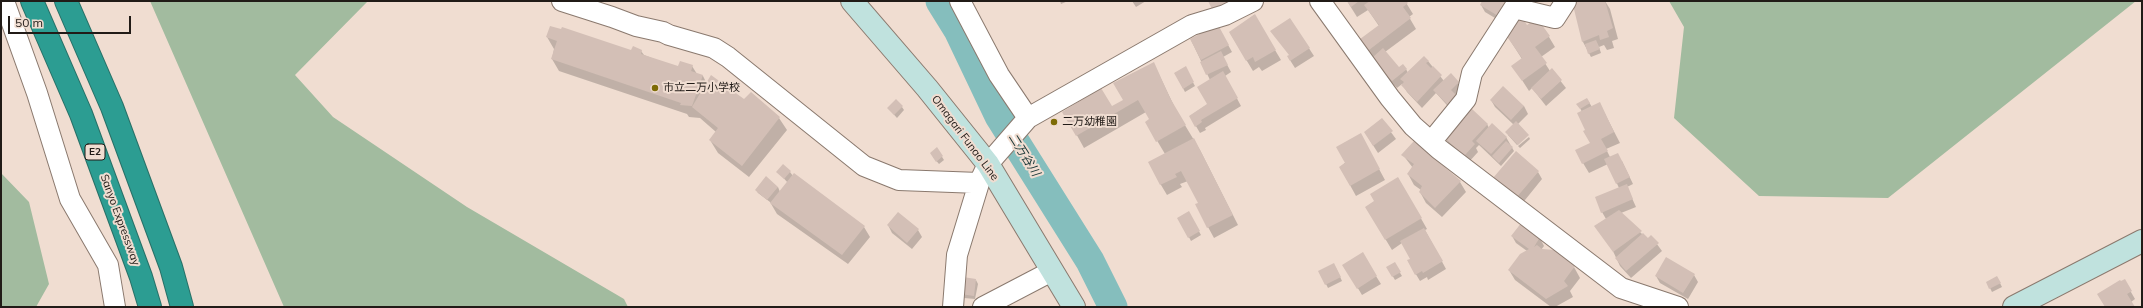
<!DOCTYPE html>
<html>
<head>
<meta charset="utf-8">
<style>
	body { margin:0 }
	#map { position:relative; width:2143px; height:308px; overflow:hidden; background:#f0ddd1; font-family:Mulish,sans-serif }
	canvas { display:block }
	.frame { position:absolute; inset:0; border:2px solid #211b17; pointer-events:none }
	.scale { position:absolute; left:8px; top:16px; width:123px; height:18px; box-sizing:border-box; border:2px solid #211b17; border-top:0; padding-left:5px; font-size:12px; line-height:14px; white-space:nowrap; color:#211b17; -webkit-text-stroke:3px #f0ddd1; paint-order:stroke }
</style>
</head>
<body>
<div id="map">
<canvas width="2143" height="308"></canvas>
<div class="frame"></div>
<div class="scale">50 m</div>
</div>
<script>
const c = document.querySelector('canvas').getContext('2d');
c.lineJoin = 'round';
function fillPath(path, color) {
  c.fillStyle = color;
  c.fill(path, 'evenodd');
}
function shape(rows) {
  const path = new Path2D();
  for (const r of rows) {
    path.moveTo(r[0], r[1]);
    for (let i = 2; i < r.length; i += 2) path.lineTo(r[i], r[i + 1]);
  }
  return path;
}
function strokePath(path, color, width, dash) {
  c.strokeStyle = color;
  c.lineWidth = width;
  c.lineCap = dash ? 'butt' : 'round';
  c.setLineDash(dash || []);
  c.stroke(path);
}
function label(font, color, halo, rows, align = 'center') {
  c.font = font + ' Mulish,"Noto Sans JP",sans-serif';
  c.lineWidth = 4;
  c.setLineDash([]);
  c.textBaseline = 'middle';
  c.strokeStyle = halo;
  c.fillStyle = color;
  for (const [text, x, y, turn = 0] of rows) {
    c.save();
    c.translate(x, y);
    c.rotate((+turn || 0) * Math.PI / 180);
    c.textAlign = isNaN(turn) ? turn : align;
    if (halo) c.strokeText(text, 0, 0);
    c.fillText(text, 0, 0);
    c.restore();
  }
}
const green = shape([
	[150,1,368,1,295,75,333,117,467,207,624,299,628,307,284,307],
	[1669,1,2136,1,1888,198,1759,196,1674,118,1684,27],
	[1,173,29,202,49,284,36,307,1,307]
]);
const shadow = shape([
	[1060,1,1068,1,1061,4],
	[1132,1,1146,1,1136,7],
	[1347,1,1405,1,1413,14,1409,17,1416,29,1385,52,1399,68,1406,69,1408,73,1428,61,1444,81,1451,75,1463,90,1455,114,1436,93,1422,108,1407,92,1402,84,1397,88,1364,52,1379,26,1368,10,1357,17],
	[1483,1,1500,1,1505,24,1485,12,1481,5],
	[1605,1,1610,9,1618,39,1612,41,1614,48,1607,50,1604,45,1599,47,1601,53,1591,57,1583,42,1573,2],
	[1254,15,1281,60,1262,71,1259,67,1253,71,1230,33],
	[1290,19,1314,56,1295,68,1288,57,1290,56],
	[1216,23,1232,52,1223,57,1231,72,1225,76,1241,106,1205,128,1206,130,1200,133,1190,116,1208,104,1210,80,1191,40,1212,28],
	[1527,26,1549,37,1555,47,1541,57,1550,71,1552,70,1566,88,1546,106,1532,88,1529,91,1513,66,1522,59,1504,31],
	[547,37,632,52,641,51,644,55,678,68,692,66,697,74,703,76,707,84,744,101,751,94,779,118,787,130,749,177,718,153,710,140,716,132,700,118,689,117,687,114,559,71,552,59,554,49],
	[1154,64,1177,112,1200,150,1238,225,1214,238,1196,205,1199,203,1188,181,1180,184,1182,187,1167,195,1161,185,1150,162,1165,154,1146,122,1150,120,1146,112,1084,148,1064,112,1112,108,1124,101],
	[1185,68,1195,86,1185,92,1175,73],
	[1587,99,1592,107,1605,114,1620,143,1606,149,1610,157,1622,161,1633,184,1627,187,1636,207,1621,213,1647,239,1651,236,1662,251,1631,278,1620,266,1611,247,1595,226,1606,219,1602,212,1619,188,1608,164,1589,173,1583,163,1591,143,1582,112,1578,104],
	[1491,100,1524,106,1528,114,1518,124,1528,135,1517,145,1508,135,1514,125,1495,107],
	[902,107,904,110,897,118,888,108],
	[1382,120,1396,139,1378,153,1369,139],
	[1487,124,1489,128,1506,137,1514,151,1501,166,1479,145,1476,148,1478,152,1468,163,1449,145,1445,137],
	[1529,137,1530,139,1520,148,1518,146],
	[1414,143,1460,182,1466,192,1442,217,1426,203,1420,192,1421,190,1414,185,1408,174,1413,168,1403,155],
	[1366,145,1385,180,1356,196,1340,167],
	[937,149,944,160,939,164,933,157],
	[778,172,790,172,793,176,864,227,870,237,848,264,777,214,770,202,758,193,756,190,778,187,780,192,788,183],
	[1538,172,1542,179,1521,205,1499,186],
	[1398,178,1427,229,1425,230,1446,269,1428,280,1427,277,1420,281,1408,261,1411,259,1402,243,1392,250,1366,207,1376,201],
	[1189,213,1201,235,1191,241,1179,218],
	[888,225,918,230,922,237,912,249,892,233],
	[1512,236,1540,238,1544,246,1541,250,1574,267,1580,278,1570,291,1573,297,1555,307,1551,307,1515,280,1509,270,1527,251,1516,243],
	[1362,254,1381,284,1362,295,1344,265],
	[1394,263,1402,276,1395,280,1388,268],
	[1336,268,1342,281,1328,288,1326,284],
	[1694,275,1698,282,1688,299,1660,283,1656,276],
	[1997,277,2002,287,1992,292,1990,288],
	[976,280,978,284,975,299,964,298,962,294],
	[2124,280,2135,299,2131,302,2134,307,2105,307,2121,283]
]);
const river = shape([
	[940,1,958,30,999,116,1090,261,1113,307]
]);
const building = shape([
	[1208,1,1237,1,1214,13],
	[1347,1,1359,1,1351,7],
	[1370,1,1406,1,1408,3,1403,7,1411,18,1365,53,1356,42,1379,25,1364,5],
	[1482,1,1502,1,1508,4,1500,17,1480,5],
	[1572,1,1605,1,1613,28,1607,31,1609,37,1600,40,1599,35,1582,42],
	[1255,14,1276,50,1255,62,1253,57,1246,61,1229,32],
	[1522,17,1527,25,1537,18,1550,36,1535,47,1547,63,1522,81,1511,66,1522,58,1503,31],
	[1290,18,1310,48,1290,61,1287,56,1289,55,1270,31],
	[1216,21,1229,45,1201,60,1190,39,1211,28],
	[550,26,561,29,562,27,631,50,633,46,642,50,641,54,678,66,680,61,693,65,691,71,703,75,692,106,680,105,681,103,551,59,557,41,546,37],
	[1596,40,1600,49,1588,54,1585,44],
	[1383,48,1399,67,1403,64,1407,69,1392,81,1372,58],
	[1221,51,1228,65,1206,75,1200,62],
	[1424,56,1429,61,1426,63,1431,68,1433,66,1442,75,1417,102,1401,85,1404,82,1400,79],
	[1154,62,1170,98,1186,125,1156,142,1145,122,1149,119,1138,100,1076,136,1062,112,1101,88,1112,106,1123,100,1113,83],
	[1186,66,1194,82,1183,89,1174,73],
	[1552,68,1562,80,1541,99,1531,88],
	[1223,71,1238,98,1201,120,1202,122,1195,127,1189,116,1207,104,1197,87],
	[1451,73,1459,82,1451,90,1459,98,1450,107,1433,90],
	[711,75,744,99,751,92,780,117,742,166,709,140,718,128,692,107],
	[1503,86,1524,106,1511,120,1490,100],
	[1587,98,1590,103,1580,109,1576,104],
	[896,99,903,106,894,115,887,108],
	[1600,102,1614,132,1601,139,1608,151,1582,164,1575,150,1590,143,1583,131,1585,130,1577,113],
	[1471,108,1488,124,1472,141,1475,144,1464,156,1444,137],
	[1382,118,1393,131,1373,146,1364,132],
	[1516,121,1529,135,1518,145,1505,132],
	[1492,123,1507,137,1491,154,1476,141],
	[1361,133,1380,169,1350,186,1339,167,1345,163,1336,147],
	[1194,138,1233,215,1207,228,1195,204,1198,203,1181,171,1175,174,1177,177,1160,185,1148,162],
	[1414,141,1461,181,1435,208,1419,192,1422,186,1407,174,1414,164,1401,155],
	[1506,141,1513,147,1499,163,1492,156],
	[937,147,943,156,936,162,930,153],
	[1516,151,1539,171,1516,198,1493,178],
	[1618,153,1630,177,1616,184,1604,159],
	[783,164,791,171,784,179,776,172],
	[794,173,865,226,842,255,770,203],
	[766,176,778,187,767,200,755,190],
	[1398,177,1422,218,1385,240,1365,207,1374,201,1370,194],
	[1627,184,1633,199,1601,213,1595,197],
	[1619,210,1642,231,1613,252,1594,226],
	[1189,211,1200,231,1188,238,1177,218],
	[898,212,919,229,907,243,887,225],
	[1522,222,1540,237,1534,247,1537,245,1542,249,1555,250,1575,266,1564,281,1568,286,1546,299,1508,270,1520,254,1529,249,1511,236],
	[1424,228,1443,261,1423,273,1422,271,1415,275,1407,260,1410,259,1400,241],
	[1643,233,1648,238,1651,235,1659,243,1626,271,1615,258],
	[1363,252,1377,276,1357,289,1342,265],
	[1666,257,1695,274,1683,293,1655,276],
	[1395,262,1401,272,1392,277,1386,267],
	[1334,263,1341,277,1325,285,1318,271],
	[1997,276,2001,283,1989,289,1986,282],
	[963,277,976,279,974,296,961,294],
	[2125,279,2132,291,2127,294,2135,307,2105,307,2097,294,2120,280,2121,281]
]);
const minor = shape([
	[4,1,37,93,70,199,108,265,115,307],
	[562,1,612,17,636,26,663,32,669,35,714,48,728,57,864,166,899,180,979,183],
	[960,1,999,75,1028,118],
	[1320,1,1390,98,1413,126,1439,149,1621,288,1678,307],
	[1431,142,1466,99,1472,73,1514,8,1555,18,1566,1],
	[953,307,957,255,979,183,988,164,1028,118,1192,25,1225,15,1253,1],
	[983,307,1052,271]
]);
const secondary = shape([
	[852,1,927,88,988,164,1074,307],
	[2014,307,2142,241]
]);
const motorway = shape([
	[32,1,81,114,141,277,150,307],
	[66,1,112,107,171,267,182,307]
]);
const markers = [
	[655,88,4,"#7d6b05"],
	[1054,122,4,"#7d6b05"]
];
const shields = [
	[95,152,20]
];
const shieldNames = [
	["E2",95,152]
];
const poiNames = [
	["市立二万小学校",663,88],
	["二万幼稚園",1062,122]
];
const streetNames = [
	["Omagari Funao Line",965,138,53],
	["Sanyo Expressway",120,220,70]
];
const waterNames = [
	["二万谷川",1024,155,58]
];
fillPath(green, '#a2bb9f');
fillPath(shadow, '#0003');
strokePath(river, '#85bebd', 29);
fillPath(building, '#d3bfb6');
strokePath(minor, '#8a796e', 22);
strokePath(secondary, '#8a796e', 24);
strokePath(motorway, '#287067', 24);
strokePath(minor, '#fff', 20);
strokePath(secondary, '#c0e2de', 22);
strokePath(motorway, '#2c9d92', 22);
for (const [x, y, r, color] of markers) {
  const dot = new Path2D();
  dot.arc(x, y, r, 0, 2 * Math.PI);
  c.fillStyle = color;
  c.fill(dot);
  strokePath(dot, '#f0ddd1', 1.5);
}
for (const [x, y, w] of shields) {
  const box = new Path2D();
  box.roundRect(x - w / 2, y - 8, w, 16, 3);
  c.fillStyle = '#f0ddd1';
  c.fill(box);
  strokePath(box, '#211b17', 1);
}
label('bold 10px', '#211b17', null, shieldNames);
label('11px', '#211b17', '#f0ddd1', poiNames, 'left');
label('11px', '#211b17', '#f0ddd1', streetNames);
label('italic 12px', '#153333', '#f0ddd1', waterNames);
</script>
</body>
</html>
